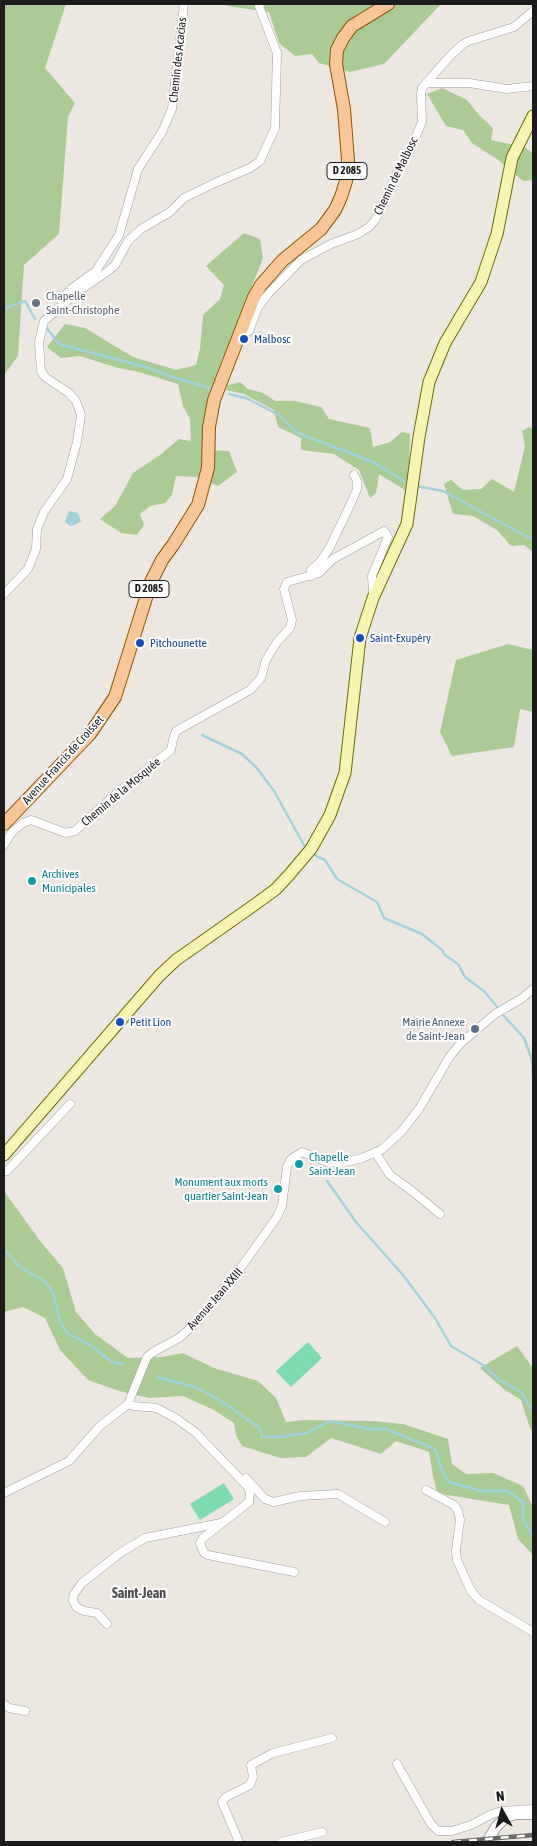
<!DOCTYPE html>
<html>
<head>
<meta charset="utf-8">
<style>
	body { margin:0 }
	#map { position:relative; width:537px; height:1846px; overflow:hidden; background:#ece7e0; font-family:"Asap Condensed",sans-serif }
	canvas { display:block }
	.frame { position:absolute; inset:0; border:5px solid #1b1b1b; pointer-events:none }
	.north { position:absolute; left:477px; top:1786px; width:50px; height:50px; -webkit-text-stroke:4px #fff; paint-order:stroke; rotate:353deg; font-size:14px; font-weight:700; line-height:20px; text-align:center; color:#1b1b1b }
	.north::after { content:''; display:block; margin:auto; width:18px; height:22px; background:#1b1b1b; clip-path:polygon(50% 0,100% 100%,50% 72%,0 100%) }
</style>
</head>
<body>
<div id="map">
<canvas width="537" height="1846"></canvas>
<div class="frame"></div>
<div class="north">N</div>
</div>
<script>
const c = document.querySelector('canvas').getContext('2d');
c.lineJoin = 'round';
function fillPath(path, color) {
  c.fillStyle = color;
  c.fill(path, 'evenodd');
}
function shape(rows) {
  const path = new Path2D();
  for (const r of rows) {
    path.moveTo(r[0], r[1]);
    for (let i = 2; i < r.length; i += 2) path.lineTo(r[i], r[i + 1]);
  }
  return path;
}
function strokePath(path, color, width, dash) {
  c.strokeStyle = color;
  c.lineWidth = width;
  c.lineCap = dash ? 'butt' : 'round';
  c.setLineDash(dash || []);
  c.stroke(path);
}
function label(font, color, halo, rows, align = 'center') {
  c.font = font + ' "Asap Condensed",sans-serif';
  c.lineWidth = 4;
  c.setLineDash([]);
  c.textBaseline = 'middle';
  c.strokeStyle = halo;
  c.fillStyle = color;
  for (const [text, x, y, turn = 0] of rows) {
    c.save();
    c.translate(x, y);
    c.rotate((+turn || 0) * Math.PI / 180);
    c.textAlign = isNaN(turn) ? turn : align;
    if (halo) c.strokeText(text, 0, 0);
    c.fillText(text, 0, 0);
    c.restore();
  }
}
const forest = shape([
	[4,4,66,4,45,68,75,103,68,117,59,234,24,265,18,356,4,375],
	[226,4,441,4,384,64,350,72,319,63,312,54,295,56,279,43,269,12,227,6],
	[442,88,467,100,479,115,493,128,491,140,524,147,533,153,533,180,523,181,497,159,472,143,463,130,446,126,427,94],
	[244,233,260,239,263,258,208,396,204,416,203,450,229,451,237,472,218,486,196,477,176,476,172,495,165,503,150,506,140,514,144,525,137,535,121,533,100,519,115,506,133,473,160,455,179,439,191,441,190,419,183,406,178,384,139,372,118,368,80,356,61,358,47,347,65,324,85,328,133,357,176,370,196,365,200,349,203,315,220,299,224,285,206,266],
	[240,382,248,389,263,393,275,401,295,401,321,407,329,419,370,428,373,447,390,442,402,432,410,434,408,492,379,474,376,493,370,498,359,470,334,454,301,450,301,438,278,427,274,410,244,394,226,390,228,385],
	[529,427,533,429,533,552,524,545,511,546,497,530,473,516,453,514,444,484,451,480,463,490,481,489,492,479,514,492,525,446,522,431],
	[508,644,533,650,533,712,520,709,514,747,452,756,440,732,456,660],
	[4,1191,40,1241,63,1268,76,1312,95,1334,128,1358,162,1357,183,1353,214,1368,258,1381,276,1398,286,1422,304,1420,372,1421,403,1424,448,1439,452,1464,466,1474,493,1473,523,1486,533,1507,533,1555,518,1539,509,1505,447,1495,437,1492,433,1476,429,1452,396,1441,381,1454,331,1438,306,1457,280,1458,242,1446,236,1435,234,1423,214,1410,183,1396,149,1398,119,1391,88,1380,60,1350,45,1318,23,1307,4,1312],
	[517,1346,533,1368,533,1432,530,1428,521,1400,505,1390,480,1368]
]);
const pitch = shape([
	[308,1342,322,1358,291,1387,276,1371],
	[224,1483,234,1499,200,1520,190,1504]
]);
const water = shape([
	[70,511,78,513,81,521,77,524,70,526,65,522,68,513]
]);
const stream = shape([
	[4,308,25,301,35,319],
	[46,327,59,344,149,368,172,377,210,388],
	[229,394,246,398,279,415,298,433,373,462,409,484],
	[416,486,443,491,533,540],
	[202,735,242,754,256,767,274,791,305,847],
	[313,853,318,857,325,860,337,879,377,902,384,918,422,934,442,950,445,955,458,964,465,977,485,992,497,1007],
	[503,1015,524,1038,532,1060,533,1076],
	[327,1181,356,1222,403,1275,435,1318,451,1346,483,1365,499,1380,521,1392,533,1411],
	[4,1250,21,1268,44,1281,53,1292,60,1321,67,1333,90,1345,112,1362,122,1364],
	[157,1377,198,1388,227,1405,260,1428,262,1437,280,1437,307,1433,330,1421,369,1429,386,1429,435,1449,443,1473,449,1482,481,1491,507,1491,523,1502,523,1519,533,1536]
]);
const minor = shape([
	[428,83,469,83,507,89,533,86],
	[61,300,71,289,96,271,119,235,138,169,162,132,172,109,184,4],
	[239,333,246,333,249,331,258,307,268,294,301,260,331,244,358,234,369,227,375,220,383,205,399,168,408,155,422,122,421,95,422,88,450,56,463,44,469,41,514,27,533,11],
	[311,576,311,570,321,561,330,547,352,501,357,489,357,481,354,475],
	[4,594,28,569,36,549,37,529,44,512,67,479,77,442,81,415,76,401,69,393,45,377,41,371,39,342,44,321,76,293,108,271,115,265,128,241,141,229,170,212,184,198,217,182,250,168,260,161,275,128,277,53,259,6,260,4],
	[4,845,12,832,23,823,31,820,66,833,75,831,118,792,171,750,173,740,176,731,250,690,261,678,266,660,277,642,290,628,292,620,284,589,287,582,319,573,333,559,384,531,388,537,372,576,373,594],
	[375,1152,390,1175,412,1191,440,1214],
	[4,1171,7,1171,70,1104],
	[128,1404,134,1406,157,1408,177,1419,195,1432,248,1487,250,1493,249,1502,203,1538,200,1543,204,1553,208,1555,294,1572],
	[246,1478,265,1499,274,1502,300,1496,338,1494,385,1522],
	[426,1490,454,1505,458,1511,460,1520,456,1551,457,1560,471,1591,479,1600,533,1632],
	[4,1493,69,1461,100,1426,128,1404,147,1357,153,1352,179,1338,195,1324,232,1280,277,1217,282,1206,287,1167,291,1159,302,1152,327,1162,342,1163,362,1158,381,1150,401,1132,419,1109,450,1056,461,1043,495,1014,521,999,533,989],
	[107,1624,97,1613,84,1611,76,1607,73,1600,74,1594,82,1583,120,1553,145,1538,221,1523],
	[4,1704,9,1708,25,1711],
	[397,1764,431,1824,438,1831,452,1831,471,1825,492,1814,502,1811,533,1809],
	[239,1842,222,1802,226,1797,250,1785,253,1777,251,1765,273,1753,332,1738],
	[281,1842,322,1832]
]);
const tertiary = shape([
	[487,1842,496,1827,506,1817,516,1814,533,1814]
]);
const secondary = shape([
	[4,1155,159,976,176,960,257,903,276,889,289,875,311,849,330,815,345,773,360,638,373,598,407,524,419,437,429,382,445,343,481,282,497,234,512,158,533,116]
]);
const primary = shape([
	[4,824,90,734,115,697,151,582,162,560,173,545,198,505,208,468,209,427,214,400,254,297,261,285,282,261,321,229,335,210,341,197,346,181,348,160,344,109,336,64,337,50,343,38,352,26,388,4]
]);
const rail = shape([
	[453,1842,533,1835]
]);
const markers = [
	[36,303,5,"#6b7280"],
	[244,339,5,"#1a4fb4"],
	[360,638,5,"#1a4fb4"],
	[140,643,5,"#1a4fb4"],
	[32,881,5,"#0f9aa8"],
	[120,1022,5,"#1a4fb4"],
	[475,1029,5,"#5c6f8a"],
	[299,1164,5,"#0f9aa8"],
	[278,1189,5,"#0f9aa8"]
];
const shields = [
	[347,171,40],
	[149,589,40]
];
const shieldNames = [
	["D 2085",347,171],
	["D 2085",149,589]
];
const streetNames = [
	["Chemin des Acacias",178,60,-84],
	["Chemin de Malbosc",396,176,-64],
	["Avenue Francis de Croisset",63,760,-48],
	["Chemin de la Mosquée",121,792,-40],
	["Avenue Jean XXIII",215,1299,-49]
];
const worshipNames = [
	["Chapelle",46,296],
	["Saint-Christophe",46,310]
];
const transitNames = [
	["Malbosc",254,339],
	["Saint-Exupéry",370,638],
	["Pitchounette",150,643],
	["Petit Lion",130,1022]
];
const cultureNames = [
	["Archives",42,874],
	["Municipales",42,888],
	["Chapelle",309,1157],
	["Saint-Jean",309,1171],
	["Monument aux morts",268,1182,"right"],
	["quartier Saint-Jean",268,1196,"right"]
];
const serviceNames = [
	["Mairie Annexe",465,1022],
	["de Saint-Jean",465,1036]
];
const neighbourhoodNames = [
	["Saint-Jean",139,1594]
];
fillPath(forest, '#aacb96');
fillPath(pitch, '#7fdaae');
fillPath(water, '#a1d2d9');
strokePath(stream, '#a1d2d9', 2.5);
strokePath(minor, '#9f9f9f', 9);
strokePath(tertiary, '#9f9f9f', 12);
strokePath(secondary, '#6a6c08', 13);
strokePath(primary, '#8d5304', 14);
strokePath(minor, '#fff', 8);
strokePath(tertiary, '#fff', 10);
strokePath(secondary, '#f7f4b4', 11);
strokePath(primary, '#f8c699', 12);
strokePath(rail, '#696969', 4.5);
strokePath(rail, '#fff', 2.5, [8]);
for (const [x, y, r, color] of markers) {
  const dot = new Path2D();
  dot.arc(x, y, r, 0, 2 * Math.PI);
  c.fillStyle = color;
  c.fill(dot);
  strokePath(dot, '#fff', 2);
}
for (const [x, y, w] of shields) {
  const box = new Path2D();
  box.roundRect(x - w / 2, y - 8.5, w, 17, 4);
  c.fillStyle = '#fff';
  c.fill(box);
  strokePath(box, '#1b1b1b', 1);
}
label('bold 11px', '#1b1b1b', null, shieldNames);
label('12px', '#1b1b1b', '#fff', streetNames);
label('12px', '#5b616d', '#fff', worshipNames, 'left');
label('12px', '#164399', '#fff', transitNames, 'left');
label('12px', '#0d838f', '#fff', cultureNames, 'left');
label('12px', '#4e5e75', '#fff', serviceNames, 'right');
label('bold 14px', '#4e4e4e', '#fff', neighbourhoodNames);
</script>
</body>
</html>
